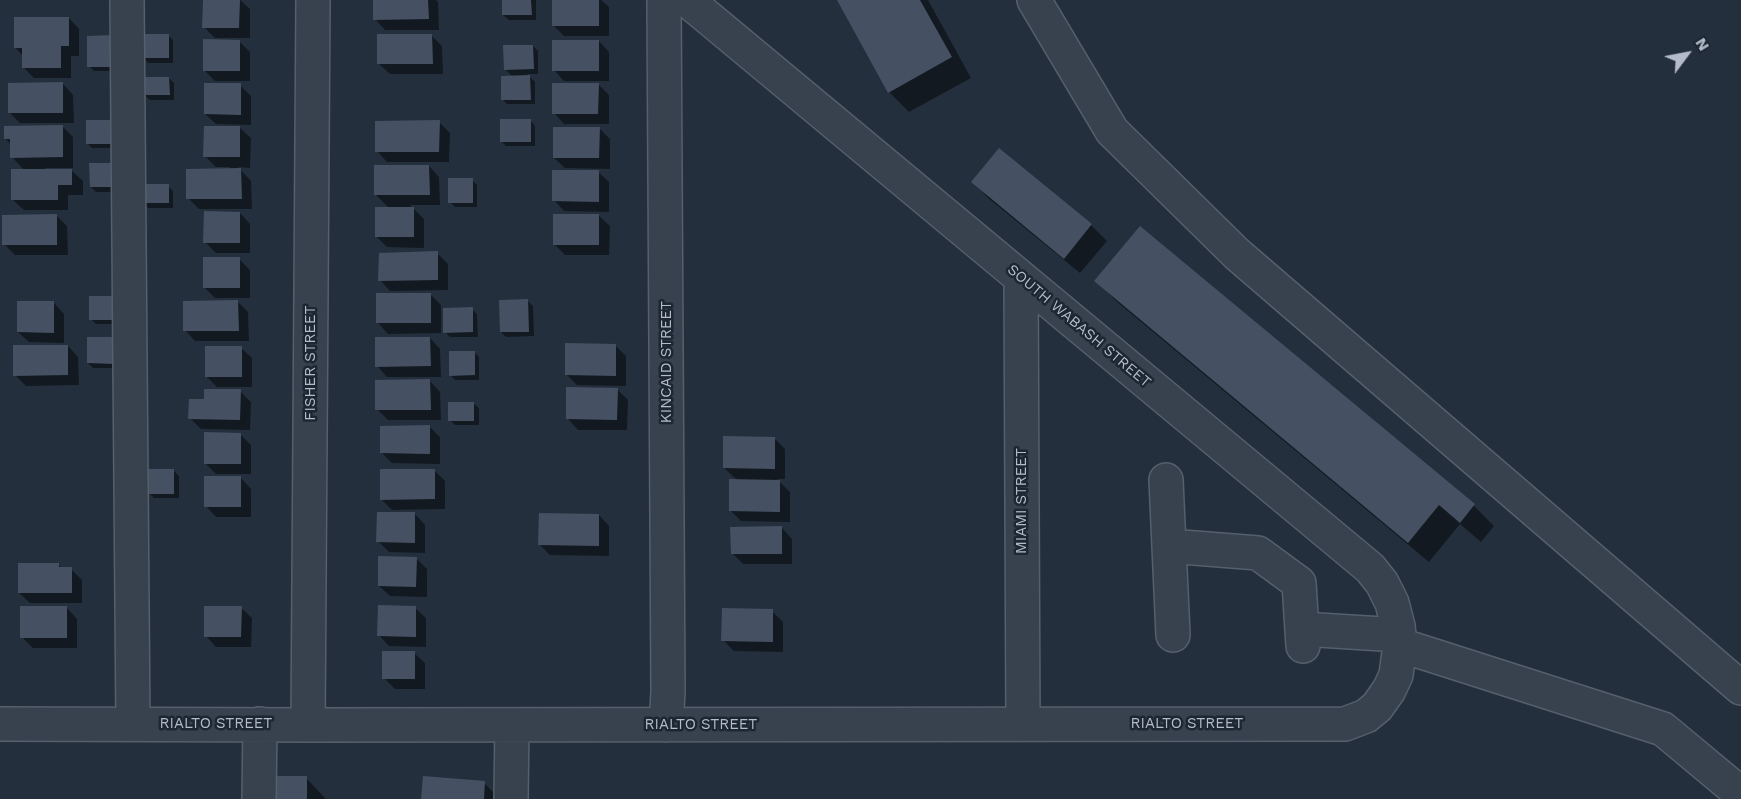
<!DOCTYPE html>
<html>
<head>
<meta charset="utf-8">
<style>
	body { margin:0 }
	#map { position:relative; width:1741px; height:799px; overflow:hidden; background:#242f3e; font-family:"Work Sans",sans-serif }
	canvas { display:block }
	.north { position:absolute; left:1657px; top:24px; width:60px; height:60px; -webkit-text-stroke:4px #1d2633; paint-order:stroke; rotate:58deg; font-size:16px; font-weight:700; line-height:24px; text-align:center; color:#b4bcc9 }
	.north::after { content:''; display:block; margin:auto; width:21px; height:27px; background:#b4bcc9; clip-path:polygon(50% 0,100% 100%,50% 72%,0 100%) }
</style>
</head>
<body>
<div id="map">
<canvas width="1741" height="799"></canvas>
<div class="north">N</div>
</div>
<script>
const c = document.querySelector('canvas').getContext('2d');
c.lineJoin = 'round';
function fillPath(path, color) {
  c.fillStyle = color;
  c.fill(path, 'evenodd');
}
function shape(rows) {
  const path = new Path2D();
  for (const r of rows) {
    path.moveTo(r[0], r[1]);
    for (let i = 2; i < r.length; i += 2) path.lineTo(r[i], r[i + 1]);
  }
  return path;
}
function strokePath(path, color, width, dash) {
  c.strokeStyle = color;
  c.lineWidth = width;
  c.lineCap = dash ? 'butt' : 'round';
  c.setLineDash(dash || []);
  c.stroke(path);
}
function label(font, color, halo, rows, align = 'center') {
  c.font = font + ' "Work Sans",sans-serif';
  c.lineWidth = 5;
  c.setLineDash([]);
  c.textBaseline = 'middle';
  c.strokeStyle = halo;
  c.fillStyle = color;
  for (const [text, x, y, turn = 0] of rows) {
    c.save();
    c.translate(x, y);
    c.rotate((+turn || 0) * Math.PI / 180);
    c.textAlign = isNaN(turn) ? turn : align;
    if (halo) c.strokeText(text, 0, 0);
    c.fillText(text, 0, 0);
    c.restore();
  }
}
const shadow = shape([
	[204,0,240,0,250,9,250,38,215,38,204,27],
	[374,0,436,0,438,2,439,30,385,30,375,19],
	[503,0,536,0,536,20,509,20,503,15],
	[554,0,601,0,609,7,609,36,564,36,554,26],
	[838,0,928,0,971,78,909,112,889,92],
	[69,18,79,29,79,56,71,56,71,78,34,78,23,67,23,56,15,47],
	[168,35,173,40,173,63,148,63,143,57],
	[431,35,442,46,443,74,390,74,379,64],
	[88,37,119,71,94,71,89,66],
	[239,41,250,52,250,81,215,81,204,70],
	[599,41,609,52,609,81,564,81,554,70],
	[533,46,538,51,538,74,527,74,535,82,535,104,507,104,502,99,513,77,505,69],
	[169,78,174,83,174,100,150,100,144,95],
	[63,84,73,95,74,123,20,123,10,113],
	[598,84,609,95,609,124,564,124,554,113],
	[240,85,251,96,251,125,216,124,205,114],
	[530,120,535,126,535,146,506,146,501,141],
	[87,122,117,148,92,148,87,143],
	[439,122,450,133,449,162,387,162,377,151],
	[62,126,73,137,73,168,45,168,45,171,72,171,83,181,83,195,68,195,68,210,24,210,13,200,25,171,12,157,11,145,5,138],
	[240,128,251,138,250,168,238,167,251,181,252,209,199,209,188,198,230,170,230,167,216,167,205,156],
	[599,128,610,139,610,169,565,168,554,158],
	[999,150,1091,225,1107,241,1080,273,988,198,973,182],
	[116,165,121,192,96,192,91,187],
	[429,166,439,177,440,205,410,205,424,219,424,248,387,247,377,237,389,208,376,195],
	[598,172,609,182,609,212,564,211,554,200],
	[472,180,477,185,477,207,455,207,450,202],
	[168,186,173,191,173,208,148,208,143,202],
	[240,213,250,224,250,253,216,253,205,242],
	[57,216,67,226,68,255,15,255,4,244],
	[599,216,610,226,609,255,565,255,554,244],
	[437,253,448,264,448,290,390,291,380,280],
	[239,259,250,270,250,298,215,298,204,287],
	[1096,281,1474,506,1494,526,1481,542,1460,524,1429,562,1116,301],
	[430,294,441,305,441,333,388,334,378,323],
	[91,297,121,324,96,324,91,319],
	[528,301,533,306,534,336,506,337,501,332],
	[238,302,248,312,249,341,195,341,185,330],
	[54,303,64,314,64,343,29,342,18,332],
	[472,309,477,314,478,337,450,337,445,332],
	[88,338,120,368,93,368,88,363],
	[430,338,440,349,441,377,387,377,377,366],
	[615,345,626,356,626,386,577,385,566,374],
	[68,346,78,357,79,385,26,386,15,375],
	[241,348,252,358,252,387,217,387,206,376],
	[474,352,479,357,479,380,455,380,450,375],
	[430,381,440,392,441,420,388,420,377,409],
	[617,389,628,400,627,430,578,430,568,419],
	[240,391,251,402,250,430,201,429,190,418,205,401],
	[473,403,479,408,479,425,455,425,450,420],
	[429,426,440,437,440,464,392,463,382,453],
	[240,434,251,445,251,474,216,474,205,463],
	[774,438,785,449,785,479,777,479,790,492,790,522,741,521,730,510,737,480,724,468],
	[434,470,445,481,445,509,392,510,381,499],
	[174,471,179,476,179,498,154,498,149,493],
	[241,478,251,489,251,517,216,517,206,506],
	[415,514,425,525,425,553,389,552,378,541],
	[599,515,609,526,609,556,550,555,539,544],
	[782,528,792,539,792,564,743,564,732,553],
	[416,558,427,569,427,597,390,596,379,586],
	[58,564,63,569,71,569,82,580,82,603,30,603,19,593],
	[67,608,77,619,77,648,33,648,22,637],
	[241,608,252,618,251,647,216,647,206,636],
	[415,608,426,618,426,647,389,646,379,635],
	[772,611,783,622,783,652,734,651,723,640],
	[414,653,425,663,425,689,395,689,384,678],
	[306,778,326,799,277,799],
	[484,783,500,799,422,799]
]);
const building = shape([
	[203,0,240,0,239,28,202,28],
	[373,0,428,0,429,19,373,20],
	[502,0,531,0,532,15,502,15],
	[552,0,599,0,599,26,552,26],
	[837,0,920,0,952,57,888,93],
	[14,17,69,17,69,46,61,46,61,68,22,68,22,48,14,48],
	[142,34,169,34,169,58,142,58],
	[377,34,432,34,433,64,377,64],
	[114,35,114,67,87,67,87,36],
	[203,39,240,40,240,71,203,71],
	[552,40,599,40,599,71,552,71],
	[503,45,533,45,534,69,504,70],
	[530,75,531,100,501,100,501,76],
	[143,77,169,77,170,95,143,95],
	[63,82,63,113,8,113,8,83],
	[204,83,241,83,241,115,204,114],
	[552,83,599,83,598,114,552,114],
	[500,119,531,119,531,142,500,142],
	[86,120,113,120,113,144,86,144],
	[440,120,439,152,375,152,375,121],
	[63,125,63,157,10,158,10,139,4,139,4,126],
	[204,126,240,126,240,157,203,157],
	[553,127,600,127,599,158,553,158],
	[999,148,1092,224,1064,259,971,182],
	[89,163,116,163,116,187,90,187],
	[374,165,429,165,430,195,374,195],
	[241,168,242,199,186,199,186,169],
	[11,169,72,169,72,185,58,185,58,200,11,200],
	[552,170,599,170,599,202,552,201],
	[448,178,473,178,473,203,448,203],
	[142,184,169,184,169,203,142,203],
	[375,207,414,207,414,237,375,237],
	[204,211,240,212,240,243,203,243],
	[57,214,57,245,2,245,2,215],
	[553,214,599,214,599,245,553,245],
	[1140,226,1475,504,1460,523,1439,505,1408,543,1094,281],
	[438,251,438,280,378,281,379,253],
	[203,257,240,257,240,288,203,288],
	[376,293,431,293,431,323,376,323],
	[89,296,117,296,117,320,89,320],
	[528,299,529,332,500,332,499,300],
	[238,300,239,331,183,331,183,301],
	[17,301,54,301,54,333,17,332],
	[473,307,473,332,443,333,443,308],
	[87,337,115,337,115,364,87,363],
	[375,337,430,337,431,366,375,367],
	[565,343,616,344,616,376,565,375],
	[13,345,68,345,68,375,13,376],
	[205,346,242,346,242,377,205,377],
	[449,351,475,351,475,375,449,376],
	[430,379,431,410,375,410,375,380],
	[566,387,618,388,617,420,566,419],
	[204,389,241,389,240,420,188,419,189,399,204,399],
	[448,402,474,402,474,421,448,421],
	[430,425,430,454,380,453,380,426],
	[204,432,241,433,241,464,204,464],
	[723,436,775,437,775,469,723,468],
	[147,469,174,469,174,494,147,494],
	[380,469,435,469,435,499,380,500],
	[204,476,241,476,241,507,204,507],
	[729,479,780,480,780,512,729,511],
	[377,512,415,512,415,543,376,542],
	[539,513,599,514,599,546,538,545],
	[782,526,782,554,731,554,730,527],
	[378,556,417,557,416,587,378,586],
	[18,563,59,563,59,567,72,567,72,593,18,593],
	[378,605,416,606,416,637,377,636],
	[20,606,67,606,67,638,20,638],
	[204,606,242,606,241,637,204,637],
	[722,608,773,609,773,642,721,641],
	[382,651,415,651,415,679,382,679],
	[275,776,307,776,307,799,275,799],
	[423,776,485,781,484,799,421,799]
]);
const minor = shape([
	[127,0,133,724],
	[664,0,668,692,666,725],
	[1034,0,1112,131,1237,254,1741,688],
	[1021,278,1023,724],
	[1166,480,1173,635],
	[1169,546,1258,553,1299,583,1303,646],
	[1302,629,1399,635],
	[1400,645,1663,729,1741,794],
	[0,724,308,725,1345,724,1366,716,1377,707,1389,690,1396,675,1400,645,1398,626,1392,603,1382,583,1370,568,687,0],
	[308,725,313,0],
	[259,799,260,724],
	[511,799,512,725]
]);
const streetNames = [
	["SOUTH WABASH STREET",1079,326,40],
	["KINCAID STREET",667,362,-90],
	["FISHER STREET",311,363,-90],
	["MIAMI STREET",1022,501,-90],
	["RIALTO STREET",216,724],
	["RIALTO STREET",1187,724],
	["RIALTO STREET",701,725]
];
fillPath(shadow, '#0007');
fillPath(building, '#455162');
strokePath(minor, '#565f6c', 36);
strokePath(minor, '#38414e', 33);
label('15px', '#b4bcc9', '#1d2633', streetNames);
</script>
</body>
</html>
